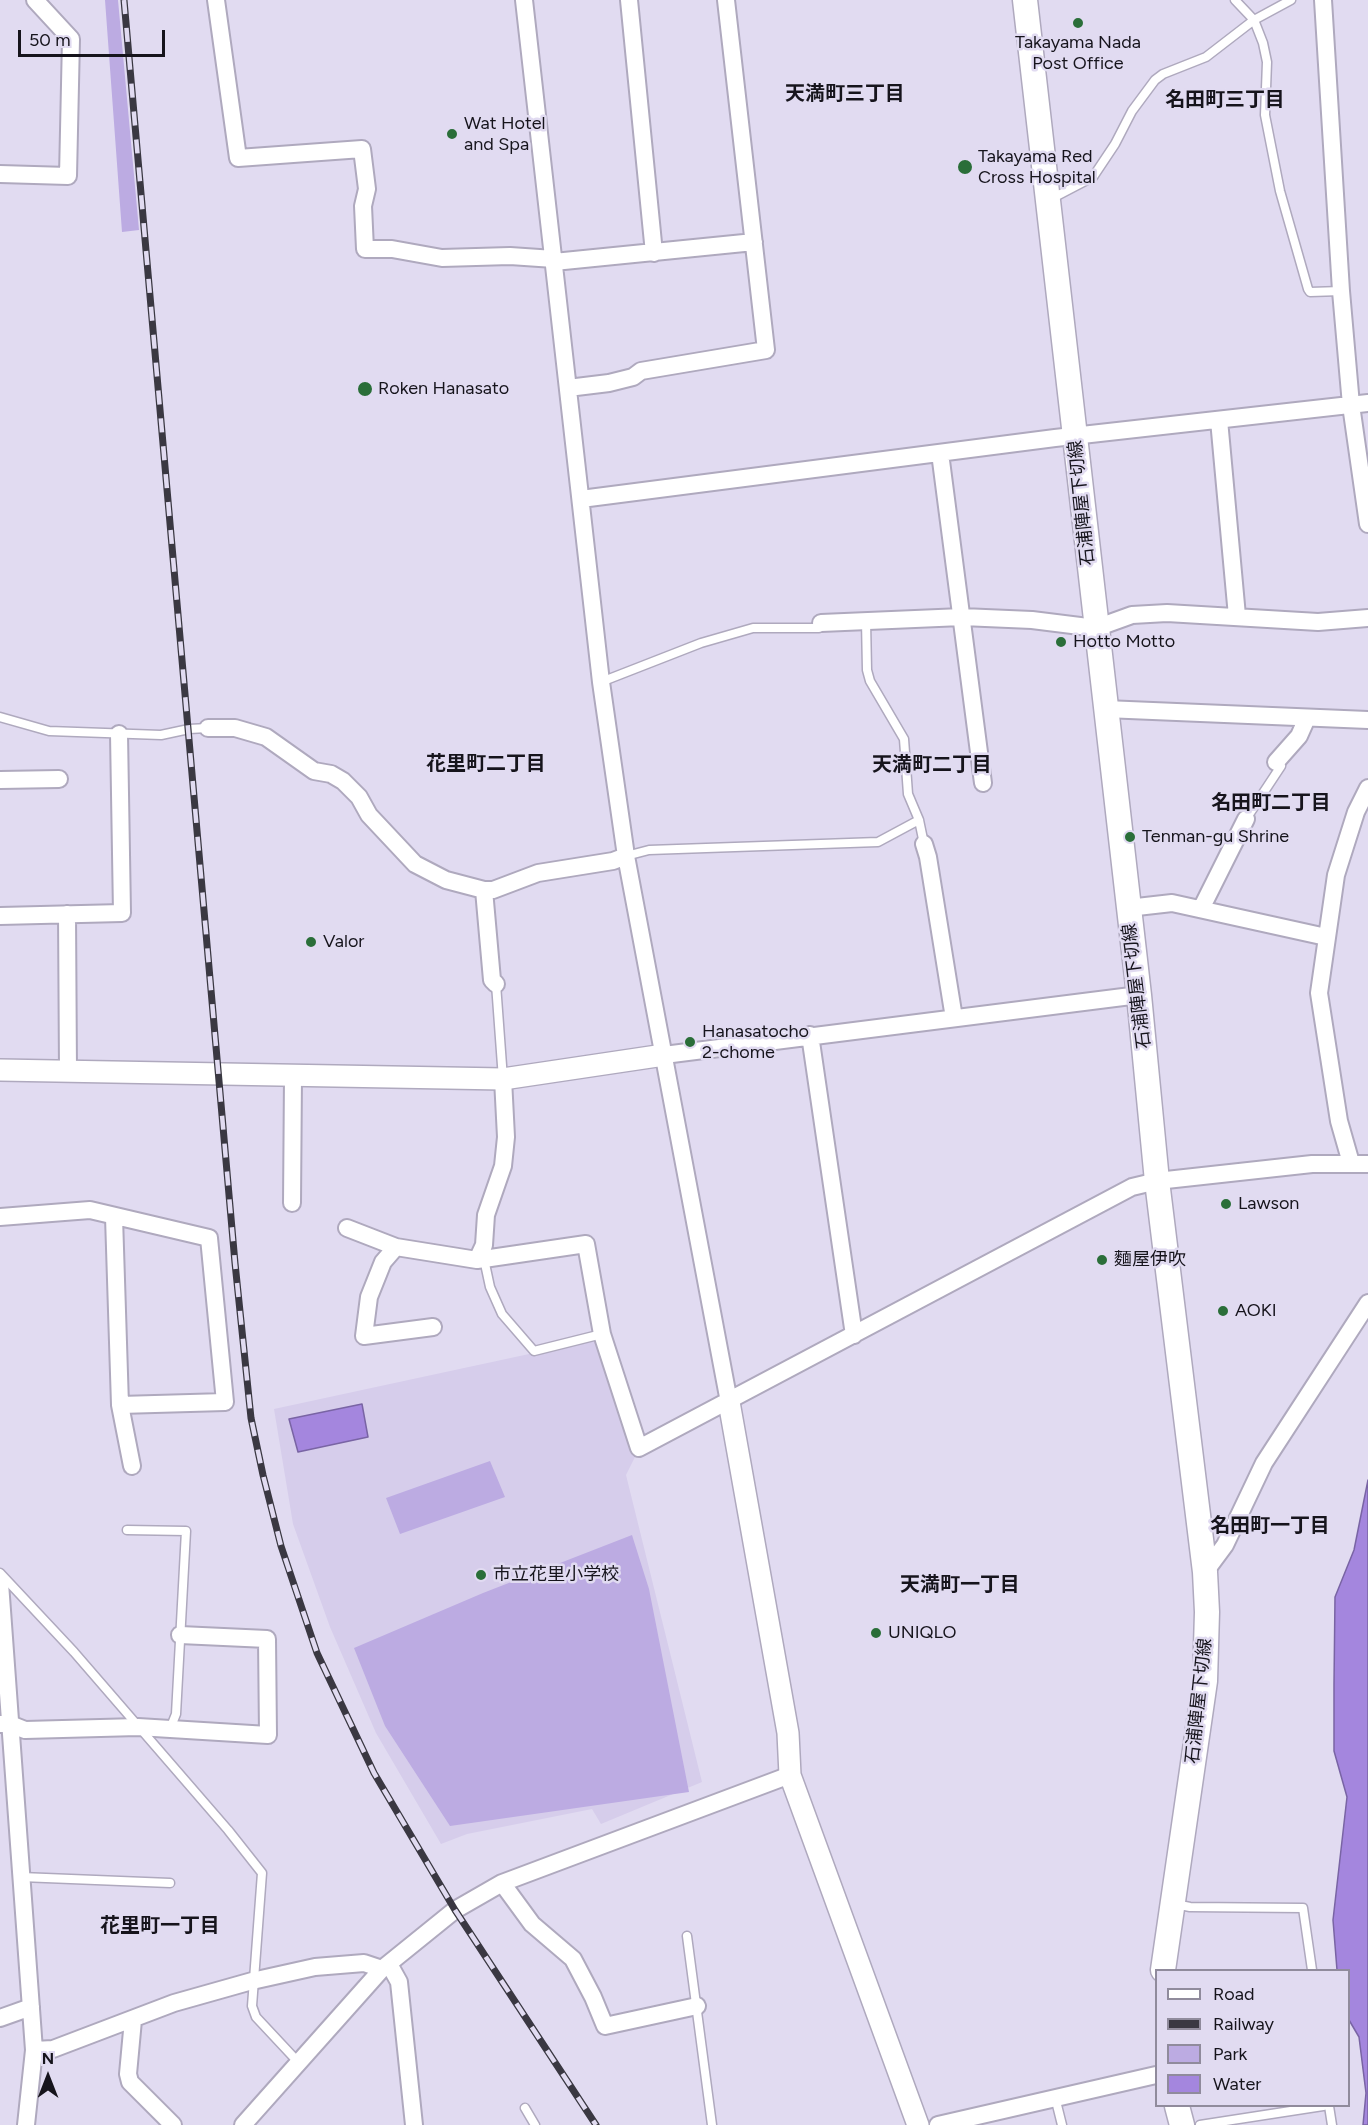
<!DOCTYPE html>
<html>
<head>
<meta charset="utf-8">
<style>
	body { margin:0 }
	#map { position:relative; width:1368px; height:2125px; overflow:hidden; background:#e1dbf1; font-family:Figtree,sans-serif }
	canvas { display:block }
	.legend { position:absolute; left:1155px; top:1969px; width:195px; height:138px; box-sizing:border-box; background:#e1dbf1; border:2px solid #908b9c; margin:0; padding:8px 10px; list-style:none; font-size:18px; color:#16141c }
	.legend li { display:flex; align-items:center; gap:12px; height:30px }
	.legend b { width:30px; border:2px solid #908b9c }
	.north { position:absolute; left:18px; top:2047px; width:60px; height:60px; -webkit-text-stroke:4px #e1dbf1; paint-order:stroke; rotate:0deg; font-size:16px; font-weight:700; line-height:24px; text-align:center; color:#16141c }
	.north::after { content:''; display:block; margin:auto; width:21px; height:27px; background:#16141c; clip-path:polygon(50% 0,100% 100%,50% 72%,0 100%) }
	.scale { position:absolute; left:18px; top:30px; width:147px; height:27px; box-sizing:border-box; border:3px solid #16141c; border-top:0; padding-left:8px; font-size:18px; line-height:21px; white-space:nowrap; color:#16141c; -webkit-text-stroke:4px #e1dbf1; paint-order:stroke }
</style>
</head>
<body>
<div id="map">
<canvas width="1368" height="2125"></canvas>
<ul class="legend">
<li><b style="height:8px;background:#fff"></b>Road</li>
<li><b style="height:8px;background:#3a3842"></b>Railway</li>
<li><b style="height:16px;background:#bcabe2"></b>Park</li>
<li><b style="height:16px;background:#a486de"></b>Water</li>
</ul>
<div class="north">N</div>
<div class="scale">50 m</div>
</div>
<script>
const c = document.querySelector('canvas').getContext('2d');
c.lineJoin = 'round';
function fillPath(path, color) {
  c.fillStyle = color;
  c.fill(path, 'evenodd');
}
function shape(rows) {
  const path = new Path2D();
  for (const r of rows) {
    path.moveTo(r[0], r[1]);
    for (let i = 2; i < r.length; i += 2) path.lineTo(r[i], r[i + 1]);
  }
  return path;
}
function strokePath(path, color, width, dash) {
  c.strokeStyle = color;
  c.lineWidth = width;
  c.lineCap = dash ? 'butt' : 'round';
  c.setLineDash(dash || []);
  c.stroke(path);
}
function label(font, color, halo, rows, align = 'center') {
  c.font = font + ' Figtree,"Noto Sans JP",sans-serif';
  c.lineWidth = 5;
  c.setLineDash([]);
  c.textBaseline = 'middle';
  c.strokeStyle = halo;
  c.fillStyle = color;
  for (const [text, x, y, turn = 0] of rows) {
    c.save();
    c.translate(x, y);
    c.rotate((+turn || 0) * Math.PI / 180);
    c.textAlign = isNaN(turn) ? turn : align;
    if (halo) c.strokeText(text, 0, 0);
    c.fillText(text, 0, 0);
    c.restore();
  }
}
const built = shape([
	[594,1340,636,1455,626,1475,702,1782,601,1824,592,1809,467,1834,441,1844,376,1733,330,1627,293,1524,274,1409]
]);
const green = shape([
	[105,0,118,0,139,230,122,232],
	[490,1461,505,1497,400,1534,386,1498],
	[632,1535,649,1589,689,1792,450,1826,385,1726,354,1648,483,1593]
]);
const water = shape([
	[362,1404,368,1437,298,1452,289,1419,362,1404],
	[1368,1480,1368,2125,1363,2125,1366,2093,1359,2037,1349,2020,1348,1970,1337,1970,1333,1920,1347,1797,1334,1751,1334,1684,1335,1597,1354,1550,1368,1480]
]);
const service = shape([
	[1235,0,1254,20,1263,43,1267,62,1265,115,1280,191,1308,289,1310,292,1341,291],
	[1049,200,1093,177,1115,144,1132,111,1155,80,1163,74,1206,57,1254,20,1291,0],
	[866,621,867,670,870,681,904,739,908,794,919,820,924,844],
	[601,682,701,643,753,628,819,628,821,623],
	[0,717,49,731,161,735,189,729,208,728],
	[1246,819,1281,766,1276,762],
	[626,856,649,850,878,842,919,820],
	[496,984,503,1079],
	[484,1259,490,1287,502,1314,534,1351,602,1334],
	[127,1530,186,1531,176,1714,170,1729],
	[0,1573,74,1652,228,1830,262,1873,252,2006,256,2017,299,2063],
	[21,1877,170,1883],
	[1175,1904,1190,1907,1303,1908,1312,1970],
	[687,1936,712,2125],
	[1055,2097,1062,2125],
	[1329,2106,1332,2125],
	[525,2108,535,2125],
	[1200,2125,1323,2106]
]);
const minor = shape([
	[216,0,238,158,362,149,367,189,363,206,365,249,392,249,442,258,510,256,554,259],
	[524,0,601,682,626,856,729,1402],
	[629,0,654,253],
	[1323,0,1341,291,1351,405,1368,524],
	[0,174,68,176,71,39,35,0],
	[554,262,754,242],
	[568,388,609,383,633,377,641,371,766,350,726,0],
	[1219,420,1237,616],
	[940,453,983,783],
	[581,499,1055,438,1368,403],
	[821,623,962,617,1032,620,1096,628,1132,615,1167,613,1318,622,1368,618],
	[1105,709,1368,720],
	[208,728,235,728,266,737,314,771,331,774,343,781,359,797,369,815,415,864,446,880,484,890,492,980,496,984],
	[1276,762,1299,736,1307,718],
	[0,780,59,779],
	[924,844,928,857,954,1018],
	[484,890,493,890,538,873,613,861,626,856],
	[1128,908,1172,903,1326,937],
	[1201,909,1246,819],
	[67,914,68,1071],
	[0,916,122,913,119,734],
	[810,1035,854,1335],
	[664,1055,1139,995],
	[503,1079,506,1137,503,1166,486,1215,484,1245,477,1260,586,1244,602,1334,639,1448,1132,1187,1157,1181,1312,1164,1368,1164],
	[1351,1163,1339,1121,1319,993,1336,875,1356,812,1368,788],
	[292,1203,293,1077],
	[0,1217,90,1210,209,1238,225,1402,120,1405,114,1217],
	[347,1228,396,1247,477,1260],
	[396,1247,383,1262,369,1297,364,1336,433,1327],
	[120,1405,132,1466],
	[1205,1572,1225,1545,1264,1463,1368,1303],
	[0,1583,34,2050,26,2125],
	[1,1724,10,1724,25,1730,138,1727,268,1735,267,1639,180,1635],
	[502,1883,532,1924,573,1959,593,1997,605,2026,697,2006],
	[389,1964,399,1982,414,2125],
	[0,2018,31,2007],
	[133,2020,128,2074,130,2082,173,2125],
	[34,2050,53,2049,174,2003,252,1981,315,1967,364,1963,382,1969],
	[243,2125,382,1969,455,1910,502,1883,790,1775],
	[938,2125,1156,2075]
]);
const tertiary = shape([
	[0,1070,503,1079,664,1055],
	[729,1402,788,1733,790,1775,918,2125]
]);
const secondary = shape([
	[1025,0,1139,995,1157,1181,1205,1572,1207,1612,1205,1681,1163,1970],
	[1177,2106,1182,2125]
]);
const rail = shape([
	[124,0,235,1263,251,1418,263,1475,281,1546,317,1653,374,1773,455,1910,596,2125]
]);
const markers = [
	[1078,23,6,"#2a6e39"],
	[452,134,6,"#2a6e39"],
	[965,167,8,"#2a6e39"],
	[365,389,8,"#2a6e39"],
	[1061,642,6,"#2a6e39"],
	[1130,837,6,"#2a6e39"],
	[311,942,6,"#2a6e39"],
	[690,1042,6,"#2a6e39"],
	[1226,1204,6,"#2a6e39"],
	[1102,1260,6,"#2a6e39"],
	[1223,1311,6,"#2a6e39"],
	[481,1575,6,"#2a6e39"],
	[876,1633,6,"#2a6e39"]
];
const poiNames = [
	["Takayama Nada",1078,43,"center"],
	["Post Office",1078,64,"center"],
	["Wat Hotel",464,124],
	["and Spa",464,145],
	["Takayama Red",978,157],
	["Cross Hospital",978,178],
	["Roken Hanasato",378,389],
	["Hotto Motto",1073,642],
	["Tenman-gu Shrine",1142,837],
	["Valor",323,942],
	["Hanasatocho",702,1032],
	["2-chome",702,1053],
	["Lawson",1238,1204],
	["麵屋伊吹",1114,1260],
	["AOKI",1235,1311],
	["市立花里小学校",493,1575],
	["UNIQLO",888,1633]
];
const streetNames = [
	["石浦陣屋下切線",1082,503,-96],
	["石浦陣屋下切線",1137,986,-97],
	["石浦陣屋下切線",1199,1701,-84]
];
const neighbourhoodNames = [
	["天満町三丁目",845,94],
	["名田町三丁目",1225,100],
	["花里町二丁目",486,764],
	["天満町二丁目",932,765],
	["名田町二丁目",1271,803],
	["名田町一丁目",1270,1526],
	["天満町一丁目",960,1585],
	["花里町一丁目",160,1926]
];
fillPath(built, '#d6cdeb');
fillPath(green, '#bcabe2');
fillPath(water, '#a486de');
strokePath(water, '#7964a4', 1.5);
strokePath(service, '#afa9be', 11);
strokePath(minor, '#afa9be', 20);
strokePath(tertiary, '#afa9be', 24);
strokePath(secondary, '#afa9be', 27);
strokePath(service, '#fff', 8);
strokePath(minor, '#fff', 16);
strokePath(tertiary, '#fff', 21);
strokePath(secondary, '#fff', 24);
strokePath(rail, '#3a3842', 7);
strokePath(rail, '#e1dbf1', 4.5, [14]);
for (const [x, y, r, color] of markers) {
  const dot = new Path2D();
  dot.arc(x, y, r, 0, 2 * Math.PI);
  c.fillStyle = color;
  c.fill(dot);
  strokePath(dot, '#e1dbf1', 2);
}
label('18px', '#16141c', '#e1dbf1', poiNames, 'left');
label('18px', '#16141c', '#e1dbf1', streetNames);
label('bold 20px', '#16141c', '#e1dbf1', neighbourhoodNames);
</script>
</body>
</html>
